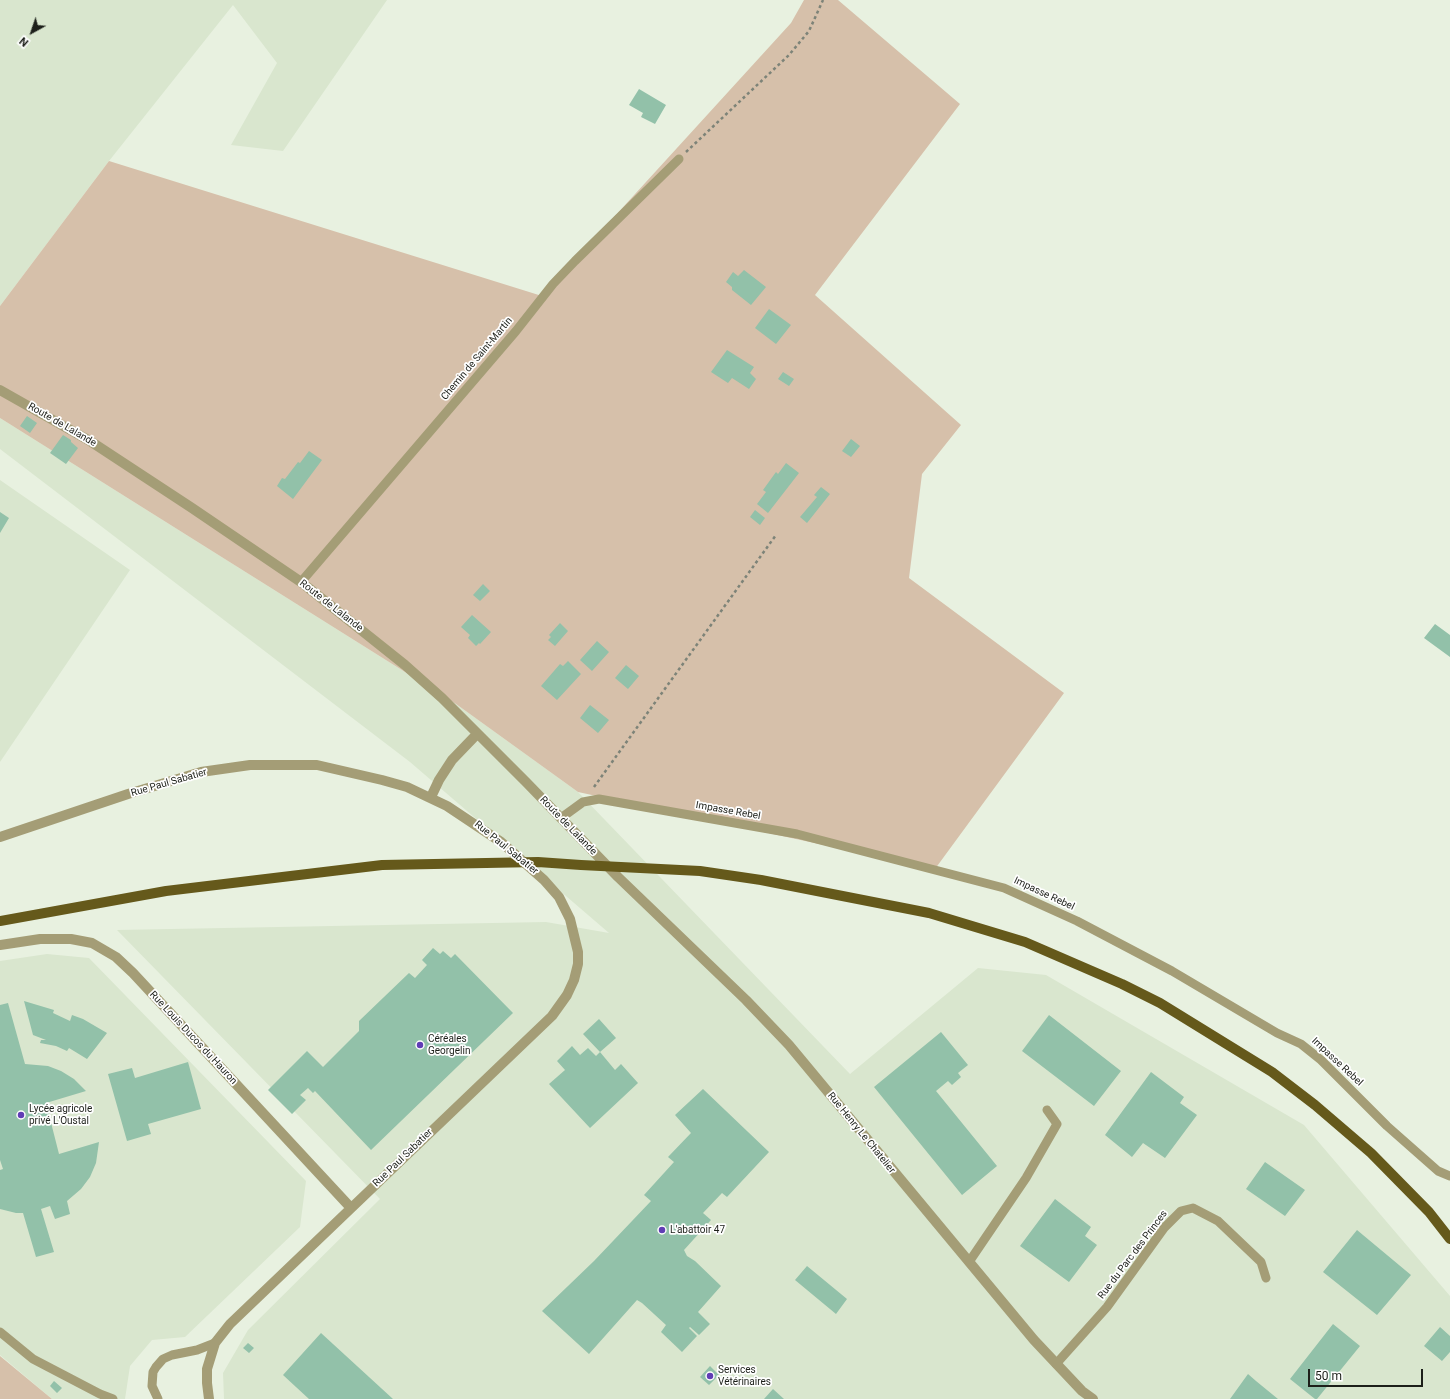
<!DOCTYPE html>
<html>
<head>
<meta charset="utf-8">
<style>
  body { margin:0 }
  #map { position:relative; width:1450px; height:1399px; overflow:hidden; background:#e8f1e0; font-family:Roboto,sans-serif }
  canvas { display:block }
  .north { position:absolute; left:12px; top:12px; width:40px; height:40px; -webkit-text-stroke:3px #fff; paint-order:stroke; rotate:220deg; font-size:11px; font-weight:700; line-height:16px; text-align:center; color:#1c1f19 }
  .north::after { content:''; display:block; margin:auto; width:14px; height:18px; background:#1c1f19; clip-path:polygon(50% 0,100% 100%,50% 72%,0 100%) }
  .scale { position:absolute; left:1308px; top:1369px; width:115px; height:18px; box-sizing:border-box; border:2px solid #1c1f19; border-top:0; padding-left:5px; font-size:12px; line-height:14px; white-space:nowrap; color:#1c1f19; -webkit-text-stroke:3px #fff; paint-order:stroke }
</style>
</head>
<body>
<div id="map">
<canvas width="1450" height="1399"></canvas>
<div class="north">N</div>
<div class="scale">50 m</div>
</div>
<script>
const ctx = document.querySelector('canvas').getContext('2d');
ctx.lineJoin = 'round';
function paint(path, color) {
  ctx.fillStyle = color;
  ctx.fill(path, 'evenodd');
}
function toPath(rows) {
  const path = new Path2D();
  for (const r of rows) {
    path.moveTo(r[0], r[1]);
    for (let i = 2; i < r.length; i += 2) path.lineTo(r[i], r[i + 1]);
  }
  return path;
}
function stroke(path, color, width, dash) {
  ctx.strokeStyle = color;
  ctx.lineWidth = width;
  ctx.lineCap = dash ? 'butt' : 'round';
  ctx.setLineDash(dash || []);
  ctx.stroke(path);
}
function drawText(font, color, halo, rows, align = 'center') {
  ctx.font = font + ' Roboto,sans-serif';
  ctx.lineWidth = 3.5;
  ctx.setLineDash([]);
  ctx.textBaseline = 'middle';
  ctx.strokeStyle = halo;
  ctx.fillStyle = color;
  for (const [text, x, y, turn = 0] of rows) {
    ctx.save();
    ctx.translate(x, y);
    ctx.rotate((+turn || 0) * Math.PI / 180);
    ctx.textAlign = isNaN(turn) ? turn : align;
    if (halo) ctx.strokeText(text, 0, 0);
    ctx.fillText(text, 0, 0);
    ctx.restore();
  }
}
paint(toPath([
  [0,0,387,0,283,151,231,145,277,63,233,5,109,161,0,306],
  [0,418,456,704,578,792,850,1074,978,968,1046,975,1304,1125,1450,1296,1450,1399,224,1399,223,1373,248,1330,380,1199,117,930,546,922,609,933,410,762,0,449],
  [0,480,130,570,0,762],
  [47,954,89,958,306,1181,300,1227,185,1337,152,1340,130,1366,125,1399,52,1399,0,1355,0,961]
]), '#d9e6ce');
paint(toPath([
  [804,0,838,0,960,104,815,295,961,425,922,474,909,578,1064,693,935,869,578,792,456,704,0,418,0,306,109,161,542,296,791,23],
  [0,1356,52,1399,0,1399]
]), '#d6c0aa');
paint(toPath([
  [639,89,666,105,655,124,641,117,643,113,629,105],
  [744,270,766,287,751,305,732,290,732,287,726,282,733,272,738,276],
  [769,309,791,325,776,344,755,328],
  [727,350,754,367,750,373,756,379,749,389,732,378,728,383,711,372],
  [783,372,794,379,789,386,778,379],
  [27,416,37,423,30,433,20,426],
  [63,435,71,440,71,442,78,448,66,464,50,453],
  [851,439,860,446,851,457,842,451],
  [309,451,322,460,293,499,277,486,282,478,285,479,298,462,300,463],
  [786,463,799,473,768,513,757,504,766,492,763,490,776,472,778,474],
  [821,487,830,494,807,523,800,517,817,497,814,495],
  [755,510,765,518,760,525,750,517],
  [0,512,9,518,0,533],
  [483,584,490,591,480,601,473,595],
  [472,615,491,632,480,644,479,643,476,646,468,638,470,635,461,627],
  [560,623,568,631,555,646,548,640,551,637,549,635],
  [1435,624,1450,635,1450,657,1424,638],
  [597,641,609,652,592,671,580,660],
  [568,661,581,674,557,700,541,686,560,664,563,666],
  [626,665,639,676,628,689,615,678],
  [590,705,609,720,598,733,580,718],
  [433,948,440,954,443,951,451,958,455,954,513,1013,371,1150,315,1091,313,1093,308,1088,300,1095,306,1100,292,1114,268,1090,307,1051,323,1067,359,1031,359,1021,409,973,415,978,427,965,422,960],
  [24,1001,54,1010,53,1013,70,1021,72,1015,83,1019,107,1033,87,1059,69,1048,67,1051,56,1046,40,1043,41,1040,46,1040,33,1035],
  [8,1003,25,1064,48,1066,61,1071,74,1079,86,1091,46,1103,59,1154,99,1142,96,1163,90,1177,81,1189,67,1201,70,1214,55,1219,50,1206,41,1209,54,1252,36,1257,23,1213,16,1213,0,1209,0,1170,3,1169,0,1160,0,1005],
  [1049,1015,1121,1071,1094,1106,1022,1051],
  [599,1019,616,1038,600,1052,583,1034],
  [941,1032,968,1065,958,1073,961,1077,952,1085,948,1081,936,1091,997,1166,962,1195,874,1087],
  [572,1046,580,1055,588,1048,596,1056,600,1052,615,1070,621,1064,638,1083,590,1128,549,1084,565,1070,557,1061],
  [188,1062,201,1109,148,1124,151,1134,127,1141,108,1074,132,1068,135,1078],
  [1151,1072,1184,1097,1180,1103,1197,1115,1165,1158,1143,1143,1132,1157,1105,1135],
  [703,1089,769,1152,727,1197,722,1193,703,1213,711,1220,684,1250,687,1256,695,1261,721,1286,698,1312,710,1324,699,1335,690,1327,689,1328,697,1336,682,1352,661,1332,666,1325,642,1303,637,1300,589,1354,542,1311,594,1261,651,1201,644,1195,674,1162,668,1157,691,1133,675,1115],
  [1265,1162,1305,1190,1285,1216,1246,1189],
  [1055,1199,1091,1227,1085,1236,1097,1245,1069,1282,1020,1246],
  [1357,1230,1411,1275,1377,1315,1323,1272],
  [807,1266,847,1299,836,1314,795,1280],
  [1333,1324,1360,1346,1317,1399,1315,1399,1290,1379],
  [1440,1327,1450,1336,1450,1352,1442,1361,1424,1346],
  [321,1333,393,1399,309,1399,283,1375],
  [248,1343,254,1348,249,1353,243,1348],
  [710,1366,719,1375,709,1385,700,1377],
  [1248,1374,1256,1381,1278,1399,1230,1399],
  [54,1381,62,1388,57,1393,50,1386],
  [773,1389,784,1399,764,1399]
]), '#92c1a9');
stroke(toPath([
  [686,152,789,55,809,31,823,0],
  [594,787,776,535]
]), '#7d8378', 2.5, [3, 3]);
stroke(toPath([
  [301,582,516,331,553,284,575,261,679,159],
  [561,818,583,802,599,799,797,834,1004,888,1077,921,1172,971,1277,1033,1301,1044,1321,1060,1387,1126,1438,1171,1450,1176],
  [969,1262,1026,1178,1057,1124,1047,1110],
  [0,1332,33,1359,100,1394,113,1399],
  [1056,1364,1107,1307,1164,1228,1181,1211,1193,1208,1218,1221,1261,1262,1266,1278],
  [158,1399,152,1386,153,1372,156,1367,163,1359,172,1355,197,1350,215,1343]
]), '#a49d76', 9);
stroke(toPath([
  [0,390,90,441,192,508,301,582,405,665,442,698,526,782,618,877,746,1000,789,1045,1034,1340,1082,1391,1093,1399],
  [431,797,439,780,452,760,477,734],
  [0,837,128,794,201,772,250,765,317,765,382,780,407,787,447,806,501,842,544,880,559,897,570,919,578,952,578,964,574,980,567,995,552,1016,230,1324,215,1343,207,1369,207,1383,209,1399],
  [0,945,40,939,71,939,92,943,116,957,133,973,351,1208]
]), '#a49d76', 10);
stroke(toPath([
  [0,921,166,891,382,865,538,862,581,865,700,871,761,880,929,913,1025,942,1122,984,1160,1003,1272,1072,1315,1105,1371,1153,1429,1212,1450,1239]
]), '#65591b', 10);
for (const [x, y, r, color] of [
  [420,1045,4,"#603db5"],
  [21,1115,4,"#603db5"],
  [662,1230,4,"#603db5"],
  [710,1376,4,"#603db5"]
]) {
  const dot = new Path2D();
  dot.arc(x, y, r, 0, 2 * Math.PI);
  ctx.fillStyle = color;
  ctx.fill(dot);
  stroke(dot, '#fff', 1.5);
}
drawText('10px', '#1c1f19', '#fff', [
  ["Chemin de Saint-Martin",477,359,-50],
  ["Route de Lalande",62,425,30],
  ["Route de Lalande",331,606,38],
  ["Rue Paul Sabatier",169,783,-16],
  ["Impasse Rebel",728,811,10],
  ["Route de Lalande",568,826,46],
  ["Rue Paul Sabatier",506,848,39],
  ["Impasse Rebel",1044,894,25],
  ["Rue Louis Ducos du Hauron",193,1038,47],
  ["Impasse Rebel",1337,1062,43],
  ["Rue Henry Le Chatelier",861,1133,51],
  ["Rue Paul Sabatier",403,1158,-44],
  ["Rue du Parc des Princes",1133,1255,-53]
]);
drawText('10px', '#1c1f19', '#fff', [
  ["Céréales",428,1039],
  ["Georgelin",428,1051],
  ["Lycée agricole",29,1109],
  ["privé L'Oustal",29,1121],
  ["L'abattoir 47",670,1230],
  ["Services",718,1370],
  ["Vétérinaires",718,1382]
], 'left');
</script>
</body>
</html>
